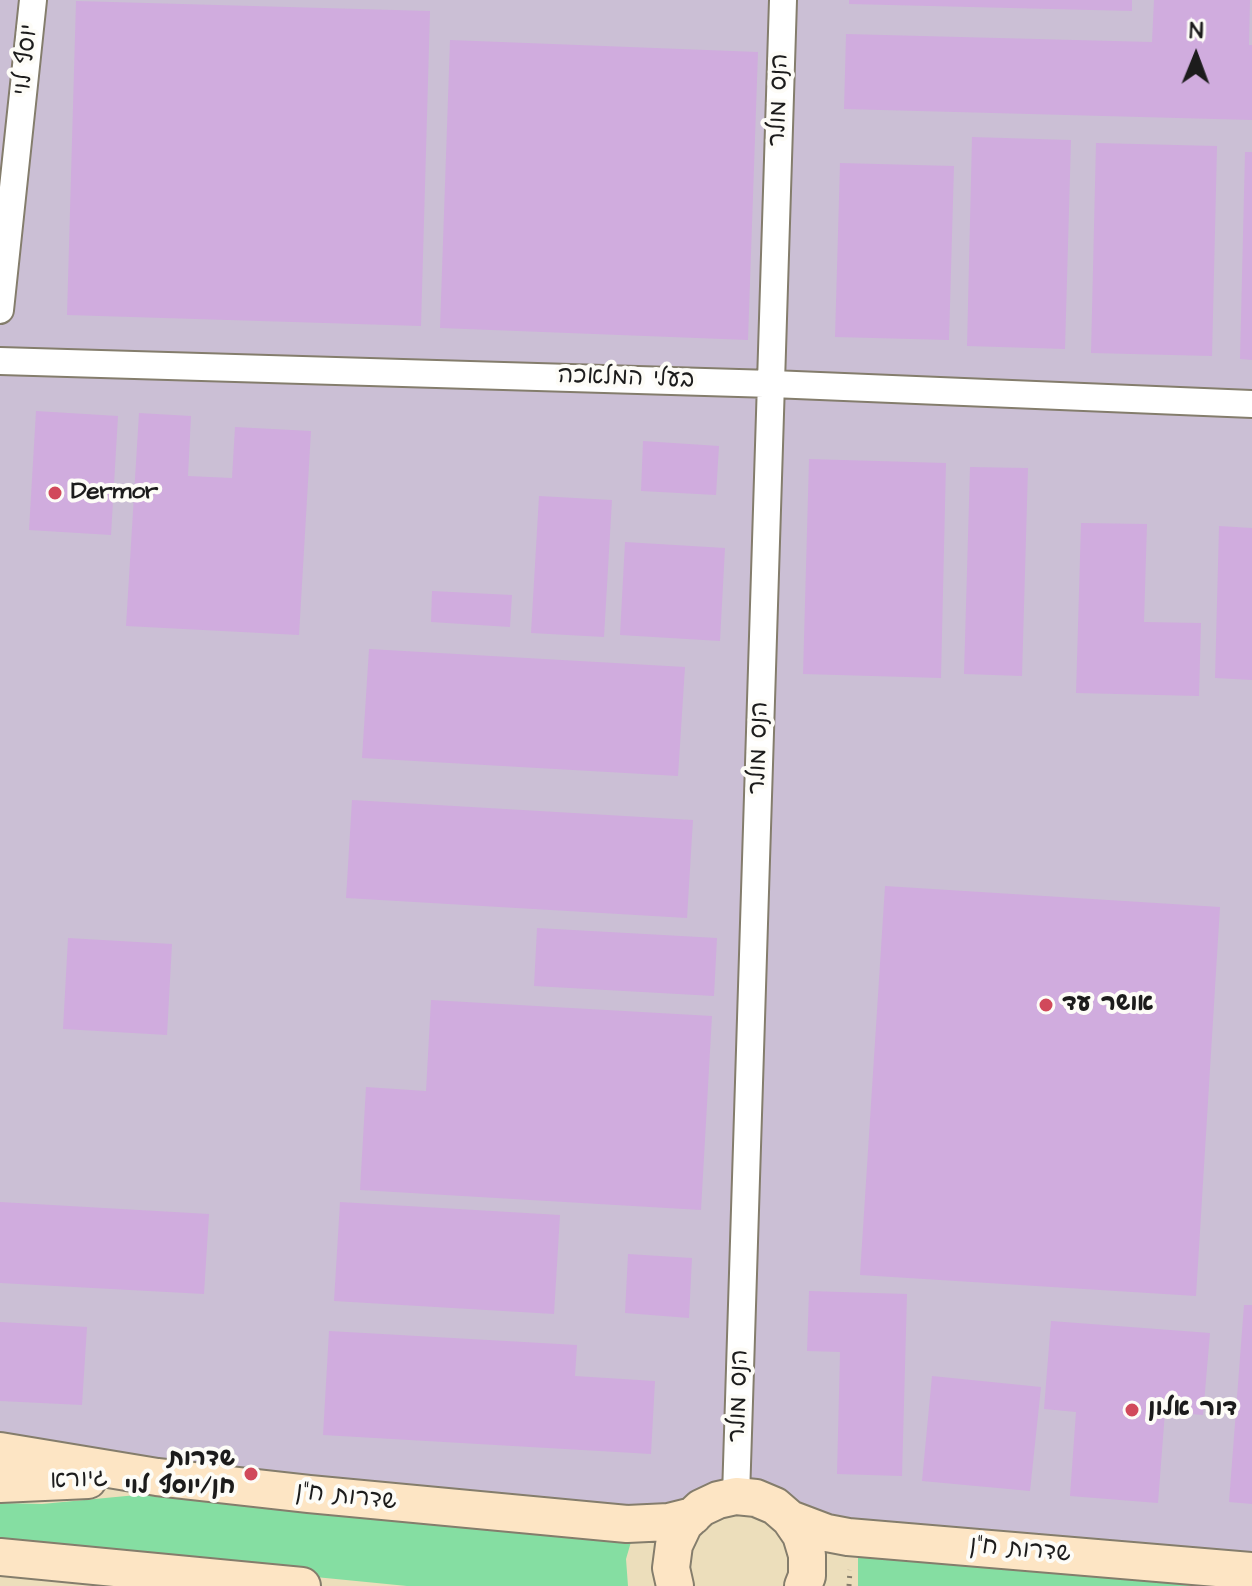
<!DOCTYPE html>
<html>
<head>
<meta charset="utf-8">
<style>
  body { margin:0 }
  #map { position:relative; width:1252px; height:1586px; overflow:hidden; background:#ecdebb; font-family:"Architects Daughter",sans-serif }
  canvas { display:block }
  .north { position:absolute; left:1156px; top:16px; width:80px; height:80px; -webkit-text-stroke:6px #fdfcf7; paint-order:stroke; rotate:1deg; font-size:22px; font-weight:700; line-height:32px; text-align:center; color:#1c1c1c }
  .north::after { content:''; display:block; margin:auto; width:28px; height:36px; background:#1c1c1c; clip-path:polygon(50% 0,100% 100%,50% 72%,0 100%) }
</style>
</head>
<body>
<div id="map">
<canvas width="1252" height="1586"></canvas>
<div class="north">N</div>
</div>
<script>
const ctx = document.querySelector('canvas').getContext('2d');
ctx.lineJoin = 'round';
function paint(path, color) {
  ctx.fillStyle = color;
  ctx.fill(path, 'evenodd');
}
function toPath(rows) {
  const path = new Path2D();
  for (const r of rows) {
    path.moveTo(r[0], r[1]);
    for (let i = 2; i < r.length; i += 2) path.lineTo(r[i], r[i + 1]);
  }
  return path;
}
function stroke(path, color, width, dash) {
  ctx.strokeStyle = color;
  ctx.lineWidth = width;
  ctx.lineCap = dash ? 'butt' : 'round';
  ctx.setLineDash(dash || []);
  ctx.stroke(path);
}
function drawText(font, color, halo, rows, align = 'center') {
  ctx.font = font + ' "Architects Daughter","Playpen Sans Hebrew",sans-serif';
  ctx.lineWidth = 8;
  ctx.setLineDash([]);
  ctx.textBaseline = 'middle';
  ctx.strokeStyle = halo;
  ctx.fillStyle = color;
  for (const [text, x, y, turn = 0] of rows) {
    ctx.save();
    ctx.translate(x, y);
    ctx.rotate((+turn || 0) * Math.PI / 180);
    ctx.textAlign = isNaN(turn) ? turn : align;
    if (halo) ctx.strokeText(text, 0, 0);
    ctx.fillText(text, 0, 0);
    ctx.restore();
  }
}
paint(toPath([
  [0,0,1252,0,1252,1554,842,1522,690,1500,643,1507,161,1467,0,1436]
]), '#cbbfd5');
paint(toPath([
  [179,1491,633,1535,626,1559,628,1586,407,1586,0,1546,0,1503,42,1504],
  [858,1545,1252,1586,858,1586]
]), '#85dea2');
paint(toPath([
  [849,0,1132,0,1132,11,849,4],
  [1154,0,1250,0,1249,45,1252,45,1252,120,844,109,846,34,1152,42],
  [76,1,430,11,421,326,67,315],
  [450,40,758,52,748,340,440,328],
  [972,137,1071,140,1065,349,967,346],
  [1096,143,1217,146,1212,356,1091,353],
  [1245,152,1252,152,1252,360,1240,359],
  [840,163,954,166,949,340,835,337],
  [36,411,118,416,111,535,29,530],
  [139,413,191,416,188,476,232,478,235,427,311,431,299,635,126,626],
  [643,441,719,446,716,495,641,491],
  [809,459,946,463,941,678,803,674],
  [970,467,1028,468,1022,676,964,674],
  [539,496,612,500,604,637,531,633],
  [1081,523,1147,524,1144,622,1201,623,1199,696,1076,693],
  [1219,526,1252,528,1252,680,1215,678],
  [625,542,725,548,720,641,620,635],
  [432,591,512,595,510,627,431,622],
  [369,649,685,667,678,776,362,758],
  [352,800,693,820,687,918,346,898],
  [885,886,1220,907,1196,1296,860,1275],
  [537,928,717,938,714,996,534,986],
  [68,938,172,944,167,1035,63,1029],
  [431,1000,712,1016,701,1210,360,1190,366,1087,426,1091],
  [0,1202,209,1214,204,1294,0,1283],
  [340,1202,560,1215,554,1314,334,1301],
  [628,1254,692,1258,689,1318,625,1313],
  [809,1291,907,1294,902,1476,837,1474,840,1352,807,1351],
  [1244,1305,1252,1305,1252,1504,1229,1502],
  [1051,1321,1210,1333,1203,1415,1165,1412,1158,1503,1070,1496,1076,1412,1044,1409],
  [0,1322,87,1327,82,1405,0,1401],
  [329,1331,577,1345,575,1376,655,1381,651,1454,323,1435],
  [932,1376,1041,1387,1030,1491,922,1481]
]), '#d0acde');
const street = toPath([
  [0,310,33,0],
  [0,361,772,384,1252,404],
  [736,1496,783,0]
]);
const secondary = toPath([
  [0,1451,157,1477,309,1494,627,1524,669,1522,693,1516],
  [0,1484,88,1480],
  [790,1519,827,1533,848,1537,1252,1571],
  [0,1557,302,1586],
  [675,1586,671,1568,674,1545,684,1524,701,1508,718,1500,736,1496,756,1498,775,1506,790,1519,801,1535,807,1555,807,1576,803,1586]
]);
stroke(street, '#847d6c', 30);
stroke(secondary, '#847d6c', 40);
stroke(toPath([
  [849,1586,850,1570]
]), '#847d6c', 5, [2, 6]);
stroke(street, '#fff', 26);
stroke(secondary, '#fde5c4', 36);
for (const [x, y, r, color] of [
  [55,493,8,"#d1495b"],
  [1046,1005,8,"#d1495b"],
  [1132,1410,8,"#d1495b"],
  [251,1474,8,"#d1495b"]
]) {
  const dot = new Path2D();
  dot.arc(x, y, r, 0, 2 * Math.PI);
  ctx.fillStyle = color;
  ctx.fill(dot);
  stroke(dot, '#fdfcf7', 3);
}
drawText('24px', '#1c1c1c', '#fdfcf7', [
  ["יוסף לוי",27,60,-84],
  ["הנס מולר",780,100,-88],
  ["בעלי המלאכה",626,379,2],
  ["הנס מולר",760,748,-88],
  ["הנס מולר",740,1396,-88],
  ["גיורא",79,1481,-3],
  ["שדרות ח\"ן",346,1498,6],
  ["שדרות ח\"ן",1020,1551,5]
]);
drawText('bold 24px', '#1c1c1c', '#fdfcf7', [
  ["Dermor",71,493],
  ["אושר עד",1062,1005],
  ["דור אלון",1148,1410],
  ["שדרות",235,1460,"right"],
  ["חן/יוסף לוי",235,1488,"right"]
], 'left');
</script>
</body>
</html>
